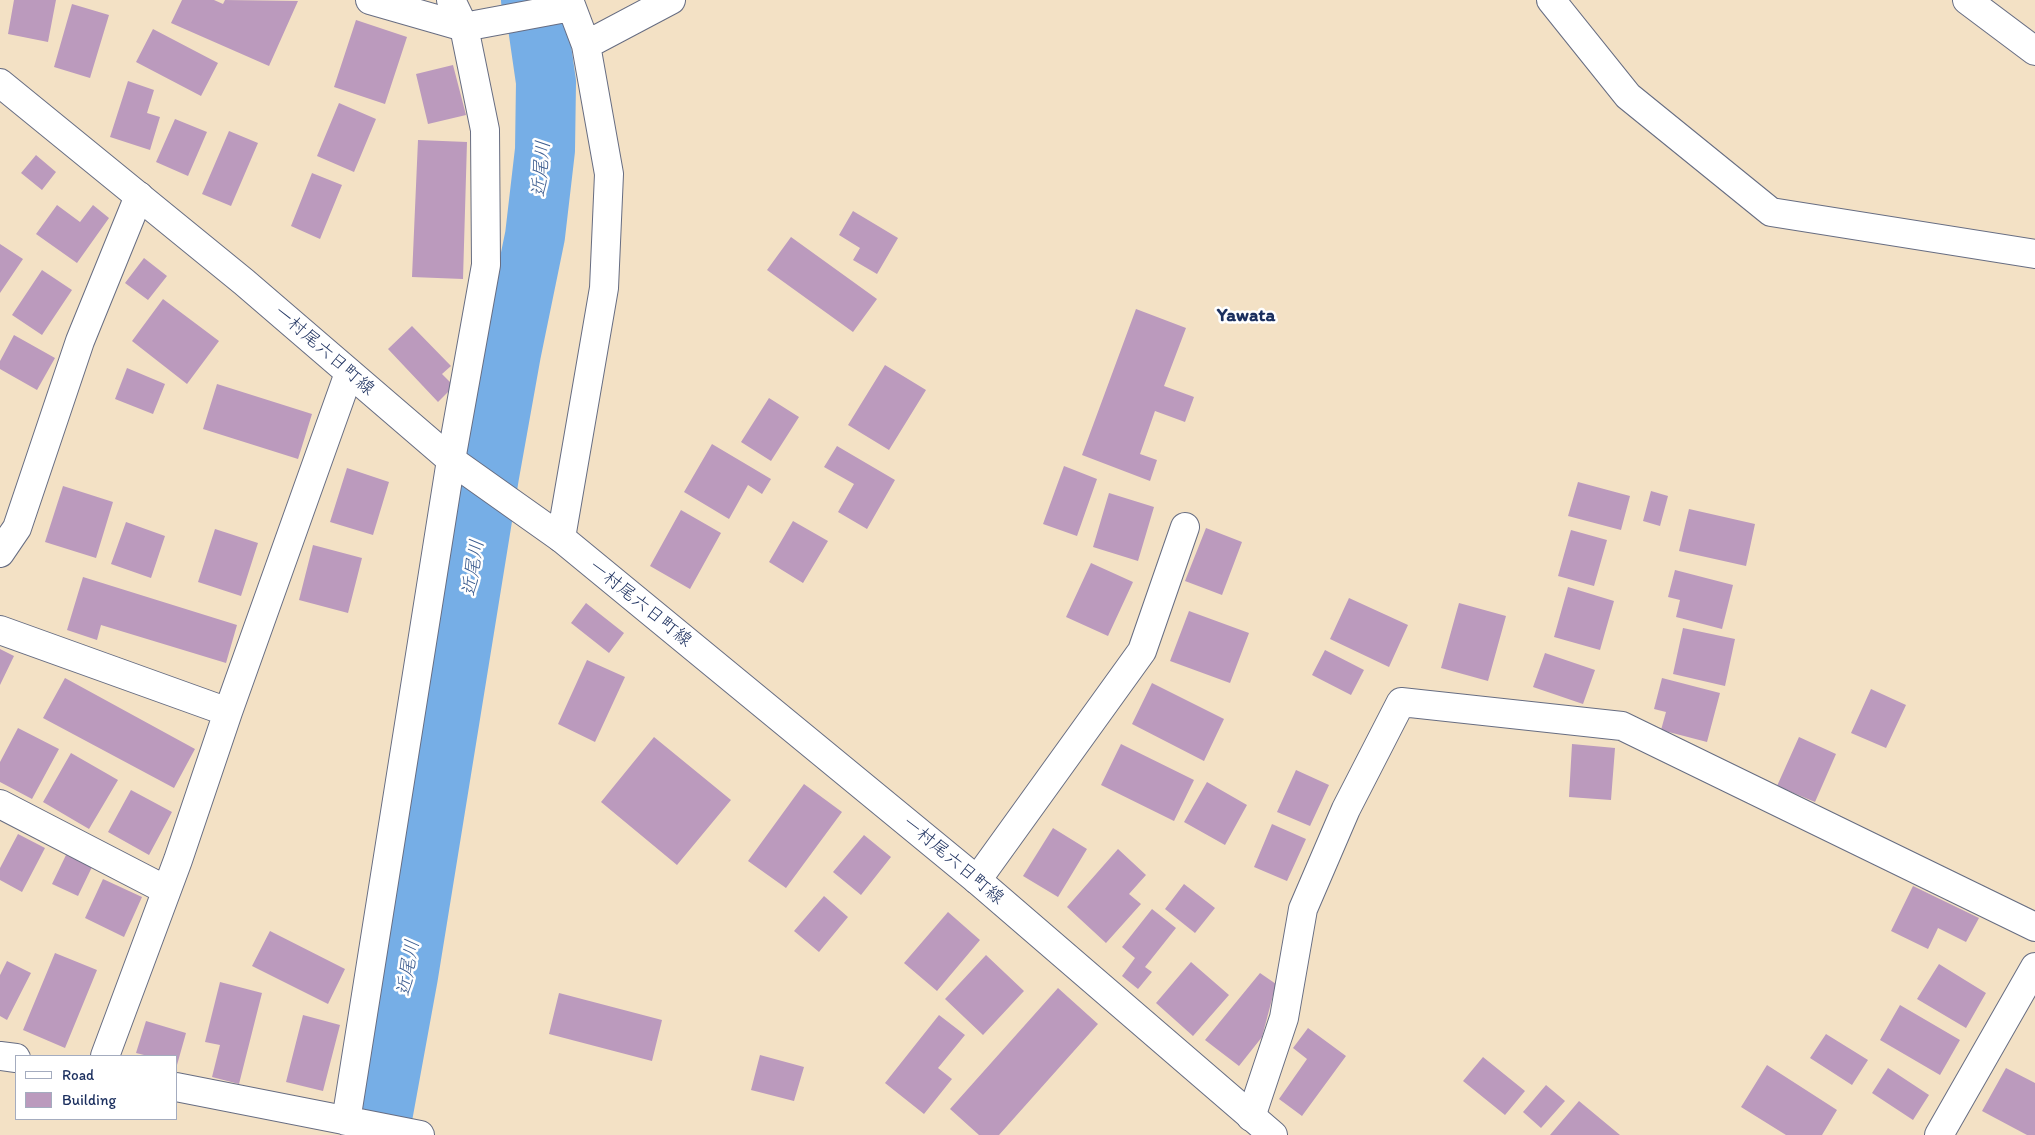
<!DOCTYPE html>
<html>
<head>
<meta charset="utf-8">
<style>
  body { margin:0 }
  #map { position:relative; width:2035px; height:1135px; overflow:hidden; background:#f3e1c5; font-family:Itim,sans-serif }
  canvas { display:block }
  .legend { position:absolute; left:15px; top:1055px; width:162px; height:65px; box-sizing:border-box; background:#fff; border:1px solid #a4acbf; margin:0; padding:6px 9px; list-style:none; font-size:15px; color:#1b2f5e }
  .legend li { display:flex; align-items:center; gap:10px; height:25px }
  .legend b { width:25px; border:1px solid #a4acbf }
</style>
</head>
<body>
<div id="map">
<canvas width="2035" height="1135"></canvas>
<ul class="legend">
<li><b style="height:6px;background:#fff"></b>Road</li>
<li><b style="height:14px;background:#bb9abd"></b>Building</li>
</ul>
</div>
<script>
const ctx = document.querySelector('canvas').getContext('2d');
ctx.lineJoin = 'round';
function toPath(rows) {
  const path = new Path2D();
  for (const r of rows) {
    path.moveTo(r[0], r[1]);
    for (let i = 2; i < r.length; i += 2) path.lineTo(r[i], r[i + 1]);
  }
  return path;
}
function stroke(path, color, width, dash) {
  ctx.strokeStyle = color;
  ctx.lineWidth = width;
  ctx.lineCap = dash ? 'butt' : 'round';
  ctx.setLineDash(dash || []);
  ctx.stroke(path);
}
function paint(path, color) {
  ctx.fillStyle = color;
  ctx.fill(path, 'evenodd');
}
function drawText(font, color, halo, rows, align = 'center') {
  ctx.font = font + ' Itim,"Klee One",sans-serif';
  ctx.lineWidth = 5;
  ctx.setLineDash([]);
  ctx.textBaseline = 'middle';
  ctx.strokeStyle = halo;
  ctx.fillStyle = color;
  for (const [text, x, y, turn = 0] of rows) {
    ctx.save();
    ctx.translate(x, y);
    ctx.rotate((+turn || 0) * Math.PI / 180);
    ctx.textAlign = isNaN(turn) ? turn : align;
    if (halo) ctx.strokeText(text, 0, 0);
    ctx.fillText(text, 0, 0);
    ctx.restore();
  }
}
stroke(toPath([
  [379,1135,408,976,489,476,511,353,535,236,545,150,546,82,535,6,531,0]
]), '#76aee6', 60);
paint(toPath([
  [14,0,56,0,48,42,8,34],
  [182,0,214,0,223,4,225,0,298,1,269,66,171,23],
  [72,4,109,15,90,78,54,67],
  [356,20,407,37,385,104,334,87],
  [153,29,218,63,201,96,136,62],
  [453,65,466,115,428,124,416,74],
  [128,81,154,90,147,113,160,117,150,150,110,137],
  [339,103,376,119,354,172,317,156],
  [175,119,207,132,188,176,156,162],
  [229,131,258,143,231,206,202,194],
  [418,140,467,142,463,279,412,277],
  [36,155,56,172,42,190,21,173],
  [312,173,342,185,320,239,291,226],
  [57,205,80,222,93,205,109,218,77,263,36,234],
  [853,211,898,238,877,274,853,260,860,248,839,235],
  [791,237,877,299,853,332,767,270],
  [0,244,23,259,0,293],
  [144,258,167,276,148,300,125,283],
  [42,270,72,290,42,335,12,315],
  [163,299,219,341,187,384,132,341],
  [1136,309,1186,328,1164,386,1194,397,1185,422,1155,411,1140,454,1157,460,1150,481,1082,455],
  [412,326,451,366,442,374,454,386,438,402,388,349],
  [14,335,55,358,37,390,0,369,0,361],
  [885,365,926,390,889,450,848,425],
  [127,368,165,384,153,414,115,399],
  [217,384,312,414,298,459,203,429],
  [769,398,799,417,771,461,741,442],
  [712,444,771,479,762,494,748,485,729,519,684,492],
  [837,446,895,480,867,529,838,512,854,484,824,467],
  [1064,466,1097,479,1077,536,1043,524],
  [347,468,389,482,373,535,330,522],
  [1578,482,1630,496,1621,530,1568,516],
  [63,486,113,502,96,558,45,542],
  [1651,491,1668,496,1660,526,1643,521],
  [1109,493,1154,507,1138,561,1093,547],
  [1689,509,1755,524,1746,566,1679,551],
  [681,510,721,533,690,589,650,566],
  [793,521,828,541,803,583,769,562],
  [126,522,165,536,151,578,111,564],
  [1206,528,1242,542,1222,595,1185,581],
  [215,529,258,543,241,596,198,582],
  [1571,530,1607,540,1594,586,1558,576],
  [313,545,362,558,348,613,299,600],
  [1091,563,1133,582,1108,636,1066,617],
  [1675,570,1733,585,1722,629,1676,617,1680,600,1668,597],
  [83,577,237,625,226,663,101,625,97,640,67,630],
  [1568,587,1614,601,1600,650,1554,637],
  [1349,598,1408,625,1389,667,1330,639],
  [586,603,624,633,609,653,571,623],
  [1459,603,1506,616,1488,681,1441,668],
  [1189,611,1249,633,1230,683,1170,661],
  [1683,628,1735,639,1725,686,1673,674],
  [0,649,14,656,0,685],
  [1325,650,1364,670,1351,695,1312,675],
  [1545,653,1595,670,1583,704,1533,687],
  [587,660,625,677,595,742,558,724],
  [65,678,195,749,174,788,43,718],
  [1662,678,1720,693,1707,742,1661,730,1666,712,1654,709],
  [1152,683,1224,719,1204,761,1132,724],
  [1871,689,1906,705,1886,748,1851,733],
  [18,728,59,749,32,799,0,782,0,762],
  [654,737,731,800,677,865,601,802],
  [1799,737,1836,754,1815,802,1777,786],
  [1121,744,1194,780,1174,821,1101,785],
  [1572,744,1615,748,1611,800,1569,797],
  [71,753,118,780,89,829,43,802],
  [1296,770,1329,785,1310,826,1277,812],
  [1207,782,1247,805,1225,845,1184,822],
  [804,784,842,812,786,888,748,861],
  [131,790,172,812,149,855,108,832],
  [1272,824,1306,839,1287,881,1254,867],
  [1053,828,1087,849,1058,897,1023,876],
  [18,834,45,848,22,892,0,880,0,868],
  [864,835,891,857,861,895,833,872],
  [1118,849,1146,875,1129,894,1141,904,1106,943,1067,907],
  [66,855,92,867,78,896,52,884],
  [103,879,142,897,124,937,85,918],
  [1184,884,1215,908,1195,933,1165,909],
  [1913,886,1979,918,1966,942,1938,928,1928,949,1891,931],
  [824,896,848,917,819,952,794,931],
  [1152,909,1176,928,1145,967,1152,972,1138,989,1122,976,1135,958,1122,947],
  [948,912,980,940,937,991,904,963],
  [270,931,345,969,328,1004,252,966],
  [55,953,97,970,65,1048,23,1030],
  [986,955,1024,991,983,1035,945,999],
  [7,961,31,973,7,1020,0,1016,0,975],
  [1191,962,1229,995,1193,1036,1156,1003],
  [1939,964,1986,993,1966,1028,1917,999],
  [1260,973,1276,984,1262,1037,1239,1066,1205,1040],
  [220,982,262,993,239,1084,212,1077,220,1045,205,1042],
  [1058,988,1098,1024,999,1135,979,1135,950,1109],
  [559,993,662,1020,652,1061,549,1034],
  [1900,1005,1960,1040,1940,1075,1880,1040],
  [303,1015,340,1025,323,1091,286,1082],
  [939,1015,965,1035,938,1068,952,1079,924,1114,885,1083],
  [146,1021,186,1033,177,1065,176,1056,148,1056,136,1053],
  [1308,1028,1346,1056,1302,1116,1279,1099,1307,1059,1293,1048],
  [1826,1034,1868,1060,1852,1085,1810,1058],
  [760,1055,804,1067,794,1101,751,1090],
  [1483,1057,1525,1091,1505,1115,1463,1081],
  [1767,1065,1837,1110,1822,1135,1786,1135,1741,1107],
  [1888,1068,1929,1095,1913,1120,1872,1093],
  [2006,1068,2035,1083,2035,1135,2027,1135,1982,1111],
  [1546,1085,1565,1101,1541,1128,1523,1112],
  [1579,1101,1620,1135,1550,1135]
]), '#bb9abd');
const minor = toPath([
  [370,0,464,27,571,7],
  [1551,0,1628,96,1771,212,2035,254],
  [1967,0,2035,51],
  [586,45,671,0],
  [561,538,604,288,609,174,586,45,569,0],
  [0,553,17,528,80,341,139,196],
  [0,630,228,712],
  [0,804,166,890],
  [977,880,1142,651,1185,527],
  [0,1056,16,1058],
  [105,1056,178,860,228,712,349,373],
  [176,1087,420,1135],
  [1251,1117,1284,1018,1303,909,1346,809,1401,702,1622,726,2035,927],
  [346,1121,451,460,486,265,485,130,464,27,451,0],
  [1939,1135,2035,967]
]);
const major = toPath([
  [0,83,244,282,451,460,561,538,977,880,1273,1135]
]);
stroke(minor, '#676d82', 30);
stroke(major, '#676d82', 30);
stroke(minor, '#fff', 28);
stroke(major, '#fff', 28);
drawText('18px', '#1b2f5e', '#fff', [
  ["一村尾六日町線",324,351,41],
  ["一村尾六日町線",640,604,39],
  ["一村尾六日町線",953,861,40]
]);
drawText('italic 19px', '#3b5b8e', '#fff', [
  ["近尾川",542,169,-85],
  ["近尾川",474,568,-81],
  ["近尾川",409,968,-80]
]);
drawText('bold 19px', '#1b2f5e', '#fff', [
  ["Yawata",1246,316]
]);
</script>
</body>
</html>
